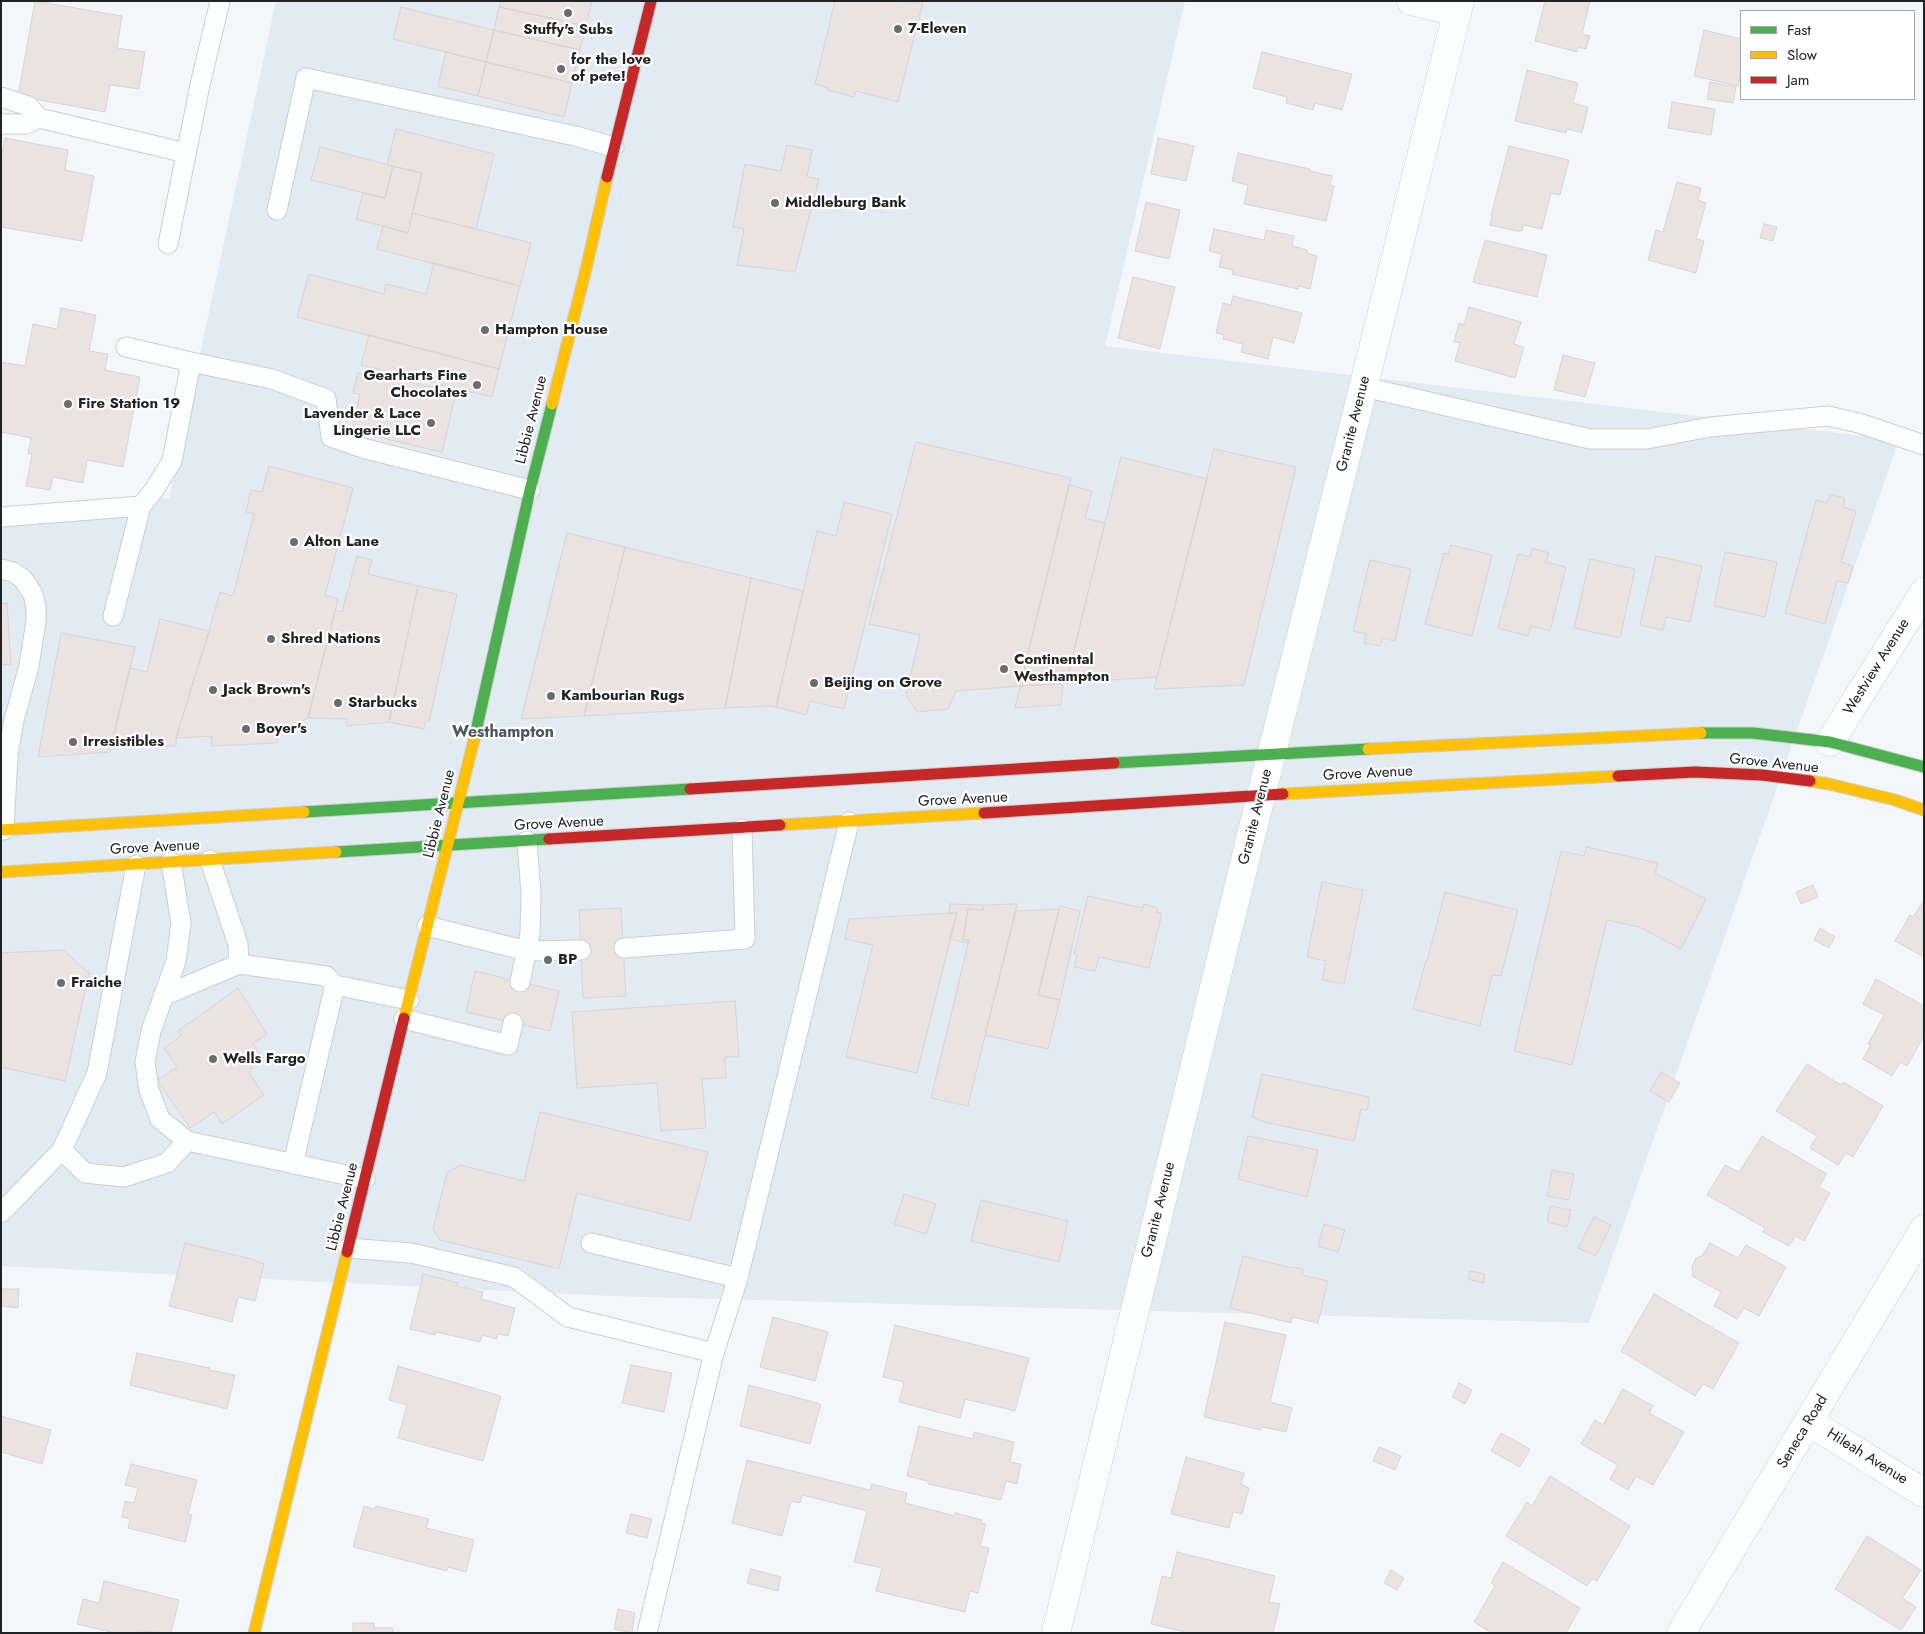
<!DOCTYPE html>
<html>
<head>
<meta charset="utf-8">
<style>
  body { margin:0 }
  #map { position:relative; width:1925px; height:1634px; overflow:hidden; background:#f3f7fa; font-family:Jost,sans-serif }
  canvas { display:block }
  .frame { position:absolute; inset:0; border:2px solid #202224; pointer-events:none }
  .legend { position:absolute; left:1740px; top:10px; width:175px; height:90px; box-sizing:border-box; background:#fff; border:1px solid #a6a7a7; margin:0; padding:6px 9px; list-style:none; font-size:15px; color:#202224 }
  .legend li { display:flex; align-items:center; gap:10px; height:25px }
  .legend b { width:25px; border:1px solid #a6a7a7 }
</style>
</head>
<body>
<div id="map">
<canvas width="1925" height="1634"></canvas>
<div class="frame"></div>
<ul class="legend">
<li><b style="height:6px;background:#4caf50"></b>Fast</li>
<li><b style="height:6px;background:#ffc107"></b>Slow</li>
<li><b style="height:6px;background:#c62828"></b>Jam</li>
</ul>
</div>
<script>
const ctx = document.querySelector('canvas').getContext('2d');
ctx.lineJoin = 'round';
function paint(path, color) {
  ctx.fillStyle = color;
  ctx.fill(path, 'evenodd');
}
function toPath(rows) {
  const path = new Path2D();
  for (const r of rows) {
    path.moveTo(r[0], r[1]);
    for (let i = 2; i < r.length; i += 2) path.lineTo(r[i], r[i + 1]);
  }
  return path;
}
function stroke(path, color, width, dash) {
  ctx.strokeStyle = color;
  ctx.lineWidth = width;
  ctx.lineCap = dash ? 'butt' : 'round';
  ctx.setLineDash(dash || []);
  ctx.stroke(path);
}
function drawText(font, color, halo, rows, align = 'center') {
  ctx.font = font + ' Jost,sans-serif';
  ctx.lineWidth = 4.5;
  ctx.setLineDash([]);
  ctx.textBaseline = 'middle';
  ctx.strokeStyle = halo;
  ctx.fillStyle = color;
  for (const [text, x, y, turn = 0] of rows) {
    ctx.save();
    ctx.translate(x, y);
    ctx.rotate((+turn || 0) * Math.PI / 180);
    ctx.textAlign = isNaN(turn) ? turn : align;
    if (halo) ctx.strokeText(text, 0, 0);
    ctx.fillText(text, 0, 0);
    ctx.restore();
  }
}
paint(toPath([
  [276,1,1185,1,1105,346,1899,440,1589,1323,610,1296,1,1266,1,510,169,498]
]), '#e2ebf1');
const building = toPath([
  [35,1,122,16,117,48,145,52,139,89,110,85,105,112,18,96,35,1],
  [496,1,592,1,586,26,499,7,501,2,496,1],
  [835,1,923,2,898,102,856,91,854,97,827,90,828,88,815,84,835,1],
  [1545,1,1590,1,1582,34,1590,36,1586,49,1578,47,1577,52,1535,41,1545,1],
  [401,7,494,30,486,62,393,39,401,7],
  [499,7,586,26,580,50,494,30,499,7],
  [494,30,580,50,572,83,486,62,494,30],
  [1704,30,1741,39,1741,72,1738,86,1694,76,1704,30],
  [446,52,486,62,478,96,438,86,446,52],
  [1262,52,1352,74,1342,110,1315,103,1313,110,1286,103,1287,97,1253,88,1262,52],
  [486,62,572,83,564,117,478,96,486,62],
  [1527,70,1578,83,1573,103,1588,107,1582,133,1567,129,1566,133,1515,121,1527,70],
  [1710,82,1736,87,1733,103,1707,99,1710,82],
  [1672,102,1715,109,1711,135,1668,128,1672,102],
  [396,129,494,154,476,229,412,213,422,173,387,165,396,129],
  [5,138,68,150,65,170,94,176,82,241,1,227,1,159,5,138],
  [1158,138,1194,146,1186,181,1151,174,1158,138],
  [787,145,812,150,807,177,819,179,795,272,737,265,744,229,733,227,745,164,781,171,787,145],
  [1509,146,1569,160,1560,195,1551,193,1542,229,1523,225,1522,231,1516,231,1490,225,1492,216,1491,215,1509,146],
  [320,147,393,166,385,198,311,180,320,147],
  [1238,153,1310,169,1310,171,1332,176,1330,185,1334,186,1326,221,1244,204,1248,185,1232,181,1238,153],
  [393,166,422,173,408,233,356,219,363,193,385,198,393,166],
  [1677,182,1701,188,1698,200,1706,203,1696,239,1704,241,1696,273,1648,260,1656,230,1663,232,1677,182],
  [1146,202,1180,210,1169,259,1135,251,1146,202],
  [412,213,531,243,520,286,377,249,383,226,408,233,412,213],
  [1764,224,1777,227,1773,241,1760,238,1764,224],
  [1214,229,1264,240,1266,230,1294,236,1292,246,1307,250,1307,253,1317,256,1310,289,1299,286,1298,289,1232,274,1233,270,1219,267,1222,254,1209,251,1214,229],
  [1485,240,1547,255,1537,297,1473,282,1485,240],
  [434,263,520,286,499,369,297,317,309,274,384,294,386,284,426,294,434,263],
  [1133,277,1175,287,1160,349,1118,338,1133,277],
  [1233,296,1302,313,1294,343,1273,337,1268,359,1241,352,1243,344,1223,339,1224,335,1216,333,1223,303,1231,305,1233,296],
  [1469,307,1521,322,1514,344,1524,347,1515,378,1455,361,1460,343,1454,342,1459,323,1464,325,1469,307],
  [61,308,96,315,89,351,108,354,105,370,140,377,123,467,87,460,83,483,53,477,50,490,26,486,32,454,28,454,31,438,1,432,1,362,25,366,33,324,57,329,61,308],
  [369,335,499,369,492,397,361,365,369,335],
  [1563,355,1595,363,1585,397,1554,390,1563,355],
  [366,371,456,393,442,452,352,431,360,394,353,393,358,373,365,375,366,371],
  [916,442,1071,478,1020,686,956,691,948,709,917,712,906,695,920,635,869,624,916,442],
  [1214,449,1296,467,1244,685,1154,689,1214,449],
  [1121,457,1207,479,1157,677,1066,683,1121,457],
  [269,466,353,488,325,595,338,599,308,718,277,734,277,743,212,746,211,736,176,738,209,631,220,592,233,596,254,514,246,512,251,490,262,492,269,466],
  [1069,485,1092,491,1085,518,1105,523,1066,683,1020,686,1069,485],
  [1830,494,1845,498,1843,507,1856,511,1841,562,1853,566,1848,583,1837,581,1825,624,1785,613,1816,500,1827,503,1830,494],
  [844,502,892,514,844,709,810,701,806,715,776,707,817,531,836,536,844,502],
  [567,533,625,547,584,716,521,719,567,533],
  [1451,545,1492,555,1472,636,1425,624,1444,553,1448,554,1451,545],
  [625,547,751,578,725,708,584,716,625,547],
  [1532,548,1549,553,1546,562,1566,567,1550,631,1531,626,1528,636,1498,628,1518,554,1530,557,1532,548],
  [1725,552,1777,562,1765,617,1714,606,1725,552],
  [357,556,372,560,368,574,418,586,389,722,347,726,347,719,308,718,335,610,342,612,357,556],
  [1656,556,1702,566,1690,622,1666,617,1663,630,1640,625,1656,556],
  [1590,559,1635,569,1620,638,1574,628,1590,559],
  [1370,560,1411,569,1395,641,1382,638,1380,646,1364,643,1366,634,1353,631,1370,560],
  [751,578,803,591,776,707,771,706,725,708,751,578],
  [418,586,457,594,429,722,426,721,424,729,389,722,418,586],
  [7,603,11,664,1,665,1,604,7,603],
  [160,619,209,631,176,738,176,746,110,748,130,668,147,672,160,619],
  [61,633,135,647,110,752,38,757,61,633],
  [1063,684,1061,705,1015,708,1020,686,1063,684],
  [1586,847,1658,863,1655,873,1706,899,1681,949,1639,927,1607,920,1572,1065,1514,1051,1561,851,1584,856,1586,847],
  [1322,882,1363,890,1344,984,1322,980,1326,961,1307,957,1322,882],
  [1813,885,1818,897,1801,904,1796,892,1813,885],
  [1445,892,1518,910,1501,976,1492,975,1480,1026,1413,1009,1426,960,1427,961,1445,892],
  [1088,896,1143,908,1144,904,1158,908,1157,912,1162,913,1149,968,1099,957,1095,971,1074,967,1077,955,1074,954,1088,896],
  [1924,900,1924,957,1895,941,1910,915,1913,917,1924,900],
  [950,904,984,905,983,910,968,909,963,940,969,940,968,943,949,939,957,913,949,913,950,904],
  [1017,904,968,1106,931,1098,969,940,963,940,968,909,983,910,984,905,1017,904],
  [1060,906,1080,911,1060,1000,1038,995,1060,906],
  [621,908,626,996,583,998,579,910,621,908],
  [1059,909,1038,995,1060,1000,1048,1049,985,1035,1016,911,1059,909],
  [949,913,957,913,917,1073,846,1057,873,945,845,939,849,919,949,913],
  [1820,928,1835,937,1829,948,1814,940,1820,928],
  [63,950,89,973,65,1081,1,1067,1,953,63,950],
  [475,971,559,991,550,1031,466,1012,475,971],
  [1876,979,1924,1006,1924,1036,1907,1066,1900,1062,1892,1076,1863,1059,1871,1045,1868,1044,1884,1015,1863,1004,1876,979],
  [238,988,267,1034,253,1043,260,1055,249,1062,253,1069,249,1073,264,1095,222,1124,214,1112,190,1128,157,1080,177,1067,164,1048,181,1036,178,1031,238,988],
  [735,1001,739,1056,725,1057,726,1078,702,1079,706,1128,661,1131,657,1083,577,1088,572,1012,735,1001],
  [1807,1064,1841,1085,1843,1082,1883,1106,1853,1157,1846,1153,1838,1165,1810,1148,1817,1136,1776,1111,1807,1064],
  [1661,1072,1680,1083,1669,1102,1650,1091,1661,1072],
  [1262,1074,1370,1097,1367,1110,1361,1109,1354,1141,1264,1122,1252,1117,1262,1074],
  [540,1112,708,1152,690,1221,577,1193,559,1269,440,1240,433,1229,447,1173,460,1165,524,1181,540,1112],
  [1248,1136,1318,1150,1307,1197,1238,1179,1248,1136],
  [1762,1136,1827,1174,1819,1187,1830,1193,1804,1241,1795,1236,1789,1246,1763,1232,1765,1228,1707,1195,1725,1165,1739,1172,1762,1136],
  [1552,1170,1574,1174,1569,1200,1547,1196,1552,1170],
  [904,1194,936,1204,926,1234,894,1224,904,1194],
  [981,1200,1068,1221,1059,1262,971,1241,981,1200],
  [1550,1206,1571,1210,1567,1227,1547,1222,1550,1206],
  [1594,1217,1611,1225,1596,1256,1578,1248,1594,1217],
  [1324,1224,1345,1230,1338,1252,1318,1246,1324,1224],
  [185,1243,251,1259,264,1264,255,1301,238,1297,232,1322,169,1306,185,1243],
  [1710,1243,1738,1258,1746,1245,1786,1267,1759,1316,1744,1308,1737,1319,1714,1306,1721,1292,1692,1276,1693,1273,1692,1267,1696,1258,1702,1256,1710,1243],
  [1243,1256,1292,1268,1293,1267,1303,1269,1302,1275,1328,1281,1318,1323,1292,1317,1291,1323,1230,1308,1243,1256],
  [1470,1271,1485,1274,1483,1283,1468,1279,1470,1271],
  [423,1274,458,1283,457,1286,483,1292,481,1299,515,1308,508,1336,498,1334,497,1339,482,1335,480,1342,436,1332,435,1335,410,1329,423,1274],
  [2,1289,19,1289,18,1308,1,1306,2,1289],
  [1654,1294,1739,1343,1713,1389,1703,1384,1695,1396,1621,1351,1654,1294],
  [773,1317,828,1332,815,1381,760,1367,773,1317],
  [1225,1322,1286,1335,1270,1402,1292,1408,1286,1432,1262,1427,1261,1430,1204,1417,1225,1322],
  [895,1325,1029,1358,1015,1411,965,1399,960,1418,899,1402,904,1382,883,1377,895,1325],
  [137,1353,210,1368,209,1370,235,1375,227,1409,130,1385,137,1353],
  [631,1365,672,1373,664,1412,622,1403,631,1365],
  [398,1366,501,1396,483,1461,398,1438,407,1405,389,1400,398,1366],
  [1459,1383,1472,1390,1465,1404,1452,1397,1459,1383],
  [749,1385,821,1404,810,1444,740,1426,749,1385],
  [1623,1389,1653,1406,1649,1413,1684,1432,1653,1485,1636,1476,1628,1490,1610,1479,1618,1465,1581,1444,1595,1420,1603,1425,1623,1389],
  [1,1416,51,1430,42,1464,1,1452,1,1416],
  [919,1426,973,1439,974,1432,1014,1442,1010,1462,1021,1464,1017,1484,1006,1481,1001,1500,928,1484,928,1481,907,1476,919,1426],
  [1501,1433,1530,1449,1520,1467,1491,1451,1501,1433],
  [1379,1447,1401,1456,1395,1470,1373,1461,1379,1447],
  [1186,1457,1244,1473,1241,1485,1249,1488,1242,1514,1233,1512,1229,1528,1171,1514,1186,1457],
  [747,1460,870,1490,872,1484,907,1493,905,1503,955,1516,955,1513,982,1520,981,1523,986,1524,980,1546,989,1548,978,1593,970,1591,965,1612,876,1591,882,1568,854,1562,867,1511,802,1495,800,1503,791,1501,782,1536,732,1523,747,1460],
  [131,1464,197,1480,188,1514,192,1515,185,1542,128,1528,130,1519,122,1517,125,1501,134,1503,138,1488,125,1485,131,1464],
  [1550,1476,1630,1526,1597,1581,1592,1579,1587,1586,1506,1536,1527,1502,1532,1506,1550,1476],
  [364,1506,375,1509,376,1506,429,1519,426,1528,474,1540,466,1572,448,1567,447,1571,353,1547,364,1506],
  [631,1514,652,1519,647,1538,626,1533,631,1514],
  [1867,1536,1921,1570,1902,1598,1916,1607,1901,1630,1835,1589,1867,1536],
  [1177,1552,1275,1576,1269,1602,1280,1604,1273,1633,1189,1633,1151,1624,1162,1576,1171,1578,1177,1552],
  [1503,1562,1580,1608,1566,1633,1492,1633,1474,1622,1495,1586,1491,1583,1503,1562],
  [751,1569,781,1577,778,1591,747,1583,751,1569],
  [1391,1570,1404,1578,1397,1590,1384,1583,1391,1570],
  [104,1581,179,1600,171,1633,136,1631,136,1633,115,1633,77,1624,83,1599,99,1603,104,1581],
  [618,1609,635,1613,632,1633,614,1629,618,1609],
  [353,1623,374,1623,374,1628,393,1628,393,1633,414,1633,353,1633,353,1623]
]);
paint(building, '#eae3e0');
stroke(building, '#d5d6d7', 1);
const lane = toPath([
  [1,97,28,106,39,118,26,124,1,124],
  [39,118,186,153],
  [277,210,306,78,575,136,614,147],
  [168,244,200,85,220,1],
  [191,362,272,379,326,399,331,437,366,449,530,490],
  [1364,387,1590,439,1647,439,1710,427,1828,416,1859,423,1924,445],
  [1,517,141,506,154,490,172,461,191,362,126,347],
  [1,569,13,572,23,579,33,594,36,608,36,621,29,666,14,720,8,755,4,830],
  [113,616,141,506],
  [210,860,238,944,239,964],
  [171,862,181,923,176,961,151,1031,145,1062,149,1090,160,1119,187,1141,365,1179],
  [427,926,527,951,581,950],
  [624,948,745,939,742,829],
  [520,982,530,934,531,894,527,841],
  [335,985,409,1000],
  [163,996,239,964,326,976,335,985,293,1164],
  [404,1019,508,1045,513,1023],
  [62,1150,85,1173,124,1177,167,1163,187,1141],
  [1,1213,62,1150,97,1073,136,865],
  [591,1243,738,1278],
  [348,1248,411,1253,514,1277,568,1317,714,1353],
  [647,1633,714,1353,738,1278,849,822]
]);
const street = toPath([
  [1411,1,1457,12],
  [1830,742,1924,592],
  [1809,1422,1924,1493],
  [1056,1633,1250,840,1460,1],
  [1681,1633,1924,1229]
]);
const fast = toPath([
  [1701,733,1753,733,1830,742,1924,767],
  [474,740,530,490,552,404],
  [1114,763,1368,749],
  [304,812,690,789],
  [336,852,549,839]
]);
const slow = toPath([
  [552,404,587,265,607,177],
  [1368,749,1701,733],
  [1810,781,1829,784,1895,800,1924,810],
  [1283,794,1618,776],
  [780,825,984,813],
  [1,830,304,812],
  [1,872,336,852],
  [404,1018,474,740],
  [254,1633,347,1252]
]);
const jam = toPath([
  [607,177,651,1],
  [1618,776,1695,772,1762,775,1810,781],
  [690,789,1114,763],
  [984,813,1283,794],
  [549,839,780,825],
  [347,1252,404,1018]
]);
stroke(lane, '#cccfd1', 21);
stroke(street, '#cccfd1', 29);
stroke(fast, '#cccfd1', 13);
stroke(slow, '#cccfd1', 13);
stroke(jam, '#cccfd1', 13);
stroke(lane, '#fdfefe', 19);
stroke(street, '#fdfefe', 28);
stroke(fast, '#4caf50', 11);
stroke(slow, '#ffc107', 11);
stroke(jam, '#c62828', 11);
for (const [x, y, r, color] of [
  [568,13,5,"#6a6d6f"],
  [898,29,5,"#6a6d6f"],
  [561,69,5,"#6a6d6f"],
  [775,203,5,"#6a6d6f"],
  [485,330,5,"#6a6d6f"],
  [477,385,5,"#6a6d6f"],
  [68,404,5,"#6a6d6f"],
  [431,423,5,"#6a6d6f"],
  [294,542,5,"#6a6d6f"],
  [271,639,5,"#6a6d6f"],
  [1004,669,5,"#6a6d6f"],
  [814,683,5,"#6a6d6f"],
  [213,690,5,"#6a6d6f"],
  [551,696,5,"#6a6d6f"],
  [338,703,5,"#6a6d6f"],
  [246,729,5,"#6a6d6f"],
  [73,742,5,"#6a6d6f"],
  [548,960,5,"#6a6d6f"],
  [61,983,5,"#6a6d6f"],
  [213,1059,5,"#6a6d6f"]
]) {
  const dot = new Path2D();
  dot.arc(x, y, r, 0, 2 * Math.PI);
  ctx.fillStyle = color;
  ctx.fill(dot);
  stroke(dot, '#fff', 2);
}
drawText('bold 15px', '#202224', '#fff', [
  ["7-Eleven",908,29],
  ["Stuffy's Subs",568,30,"center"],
  ["for the love",571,60],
  ["of pete!",571,77],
  ["Middleburg Bank",785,203],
  ["Hampton House",495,330],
  ["Gearharts Fine",467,376,"right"],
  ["Chocolates",467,393,"right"],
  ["Fire Station 19",78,404],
  ["Lavender & Lace",421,414,"right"],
  ["Lingerie LLC",421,431,"right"],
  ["Alton Lane",304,542],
  ["Shred Nations",281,639],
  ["Continental",1014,660],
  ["Westhampton",1014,677],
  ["Beijing on Grove",824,683],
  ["Jack Brown's",223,690],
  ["Kambourian Rugs",561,696],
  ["Starbucks",348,703],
  ["Boyer's",256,729],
  ["Irresistibles",83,742],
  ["BP",558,960],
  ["Fraiche",71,983],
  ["Wells Fargo",223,1059]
], 'left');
drawText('15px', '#202224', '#fff', [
  ["Libbie Avenue",532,420,-76],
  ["Granite Avenue",1354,424,-76],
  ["Westview Avenue",1877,667,-58],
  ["Grove Avenue",1774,764,6],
  ["Grove Avenue",1368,774,-3],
  ["Grove Avenue",963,800,-3],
  ["Libbie Avenue",440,814,-76],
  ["Granite Avenue",1256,817,-76],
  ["Grove Avenue",559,824,-3],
  ["Grove Avenue",155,848,-3],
  ["Libbie Avenue",343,1207,-76],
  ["Granite Avenue",1159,1210,-76],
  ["Seneca Road",1803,1432,-59],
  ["Hileah Avenue",1867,1457,32]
]);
drawText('bold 16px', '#50555a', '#fff', [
  ["Westhampton",503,733]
]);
</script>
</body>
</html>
